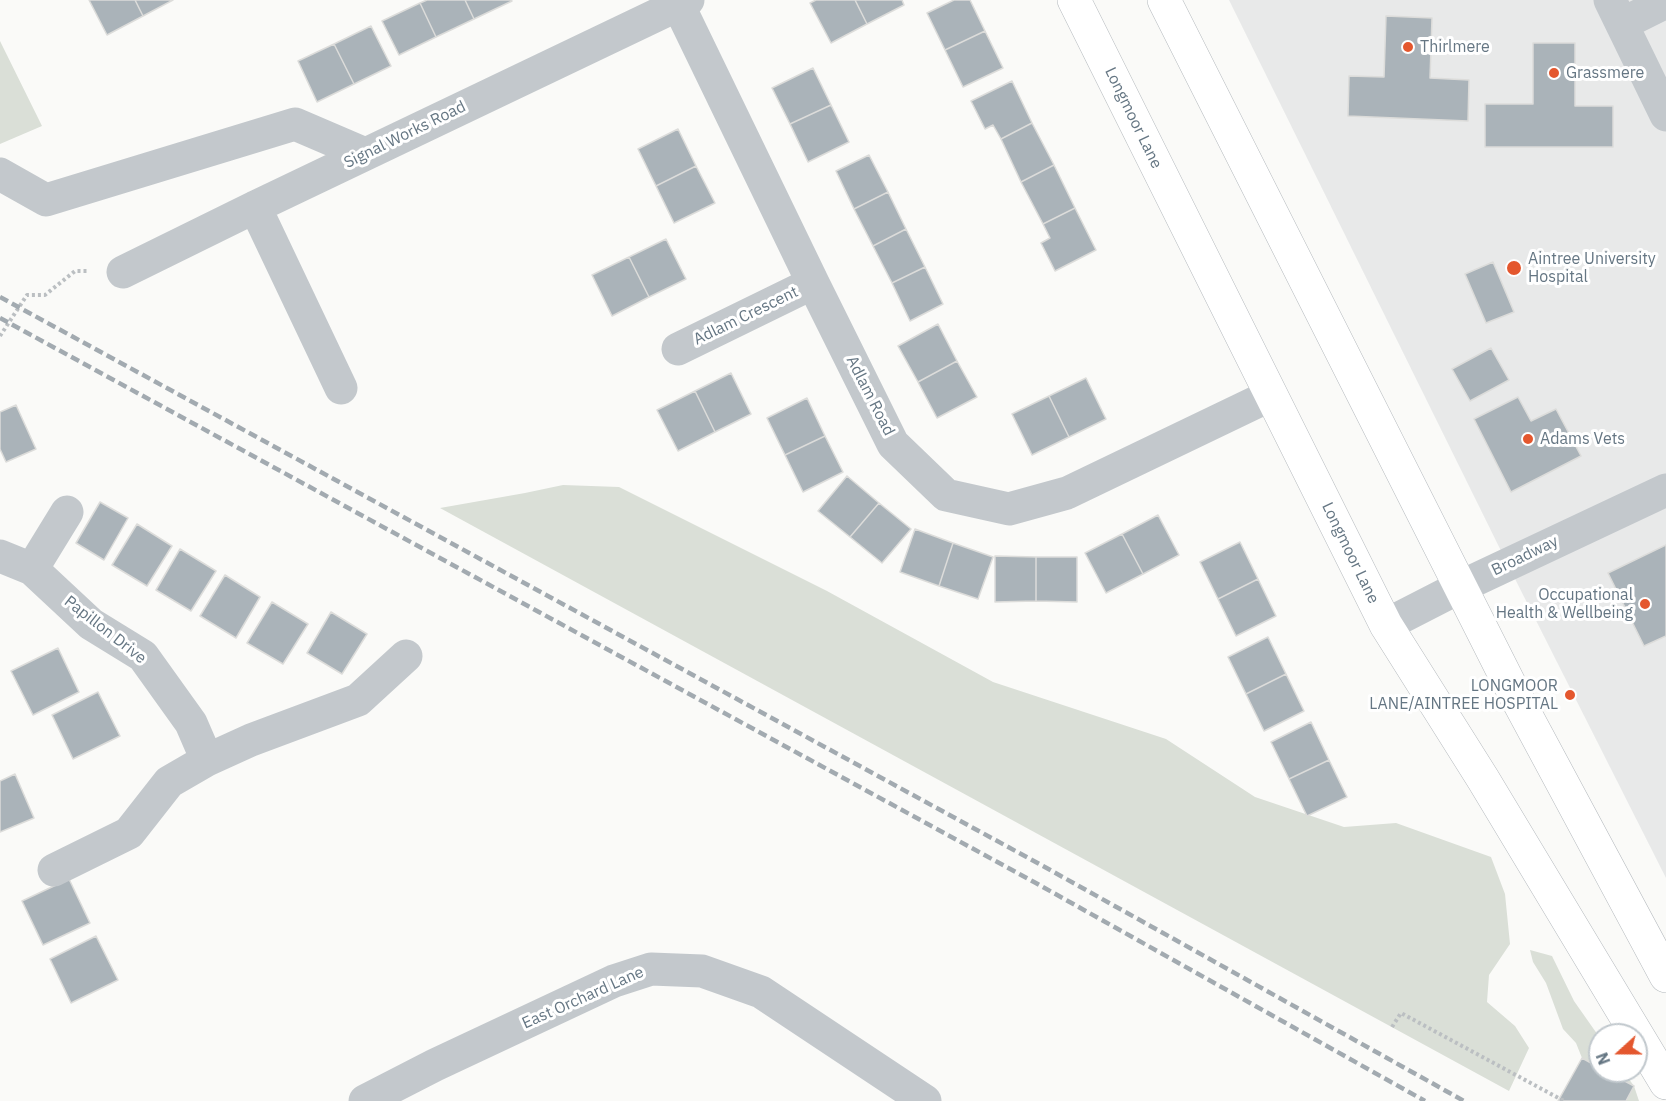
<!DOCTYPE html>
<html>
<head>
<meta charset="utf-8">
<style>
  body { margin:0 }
  #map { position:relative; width:1666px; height:1101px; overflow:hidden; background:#fafaf8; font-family:"IBM Plex Sans",sans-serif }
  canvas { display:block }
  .north { position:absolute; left:1588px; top:1023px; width:60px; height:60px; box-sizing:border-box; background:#fff; border:2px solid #c1c8cd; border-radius:50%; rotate:249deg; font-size:16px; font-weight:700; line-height:24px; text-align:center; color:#657683 }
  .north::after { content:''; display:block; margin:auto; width:21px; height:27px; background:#e4572e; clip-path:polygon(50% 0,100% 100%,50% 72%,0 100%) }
</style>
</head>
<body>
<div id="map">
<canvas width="1666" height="1101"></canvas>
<div class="north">N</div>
</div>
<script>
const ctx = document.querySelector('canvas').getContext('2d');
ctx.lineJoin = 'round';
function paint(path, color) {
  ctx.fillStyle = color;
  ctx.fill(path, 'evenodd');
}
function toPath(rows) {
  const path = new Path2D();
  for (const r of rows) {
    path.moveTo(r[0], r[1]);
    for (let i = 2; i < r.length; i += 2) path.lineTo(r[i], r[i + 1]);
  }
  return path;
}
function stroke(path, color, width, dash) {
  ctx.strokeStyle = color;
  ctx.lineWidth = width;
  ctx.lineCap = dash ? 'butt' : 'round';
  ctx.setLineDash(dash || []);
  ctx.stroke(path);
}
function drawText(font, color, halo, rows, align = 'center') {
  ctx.font = font + ' "IBM Plex Sans",sans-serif';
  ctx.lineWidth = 6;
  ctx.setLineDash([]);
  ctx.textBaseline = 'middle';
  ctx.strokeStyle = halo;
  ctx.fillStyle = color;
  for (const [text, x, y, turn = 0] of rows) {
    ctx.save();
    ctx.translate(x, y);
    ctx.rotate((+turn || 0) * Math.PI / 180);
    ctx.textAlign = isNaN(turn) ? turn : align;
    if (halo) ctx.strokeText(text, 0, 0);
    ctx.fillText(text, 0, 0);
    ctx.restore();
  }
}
paint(toPath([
  [1229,0,1666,0,1666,878,1508,565]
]), '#e8e9e9');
paint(toPath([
  [0,41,42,126,0,144],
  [563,485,619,487,827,591,993,682,1166,739,1255,797,1344,827,1396,823,1491,857,1505,894,1510,944,1489,975,1487,1002,1515,1026,1529,1048,1509,1091,440,508,525,493],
  [1530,950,1552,956,1574,1001,1600,1038,1600,1068,1582,1058,1576,1043,1563,1029,1546,983,1533,962],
  [1606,1071,1623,1071,1634,1086,1639,1101,1626,1101]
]), '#dadfd7');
const building = toPath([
  [89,0,135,0,143,16,107,35,89,0],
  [135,0,173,0,143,16,135,0],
  [427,0,465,0,474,19,436,37,420,3,427,0],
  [465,0,511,0,512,1,474,19,465,0],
  [816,0,855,0,867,24,831,43,810,3,816,0],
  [855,0,902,0,904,5,867,24,855,0],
  [954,0,970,0,985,31,945,50,927,13,954,0],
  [420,3,436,37,399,55,382,21,420,3],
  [1386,16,1432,18,1430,78,1469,80,1468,121,1348,116,1349,76,1384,77,1386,16],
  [371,26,391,66,354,84,334,44,371,26],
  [985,31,1003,68,963,87,945,50,985,31],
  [1533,43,1575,43,1575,106,1613,106,1613,147,1485,147,1485,104,1533,104,1533,43],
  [334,44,354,84,317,102,298,61,334,44],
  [813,68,831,105,790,124,772,88,813,68],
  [1012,81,1032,123,1001,139,993,125,985,129,971,101,1012,81],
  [831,105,849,142,808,162,790,124,831,105],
  [1032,123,1054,165,1021,182,1001,139,1032,123],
  [678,129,696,166,656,186,638,149,678,129],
  [869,155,888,192,854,209,836,171,869,155],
  [1054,165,1075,208,1043,224,1021,182,1054,165],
  [696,166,715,203,674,223,656,186,696,166],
  [888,192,906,229,873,246,854,209,888,192],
  [1075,208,1096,250,1055,271,1041,243,1050,238,1043,224,1075,208],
  [906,229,925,267,892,283,873,246,906,229],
  [666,239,686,279,649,297,629,257,666,239],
  [629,257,649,297,612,316,592,275,629,257],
  [1493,262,1514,312,1486,323,1465,274,1493,262],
  [925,267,943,304,910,321,892,283,925,267],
  [938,324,957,361,918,382,898,346,938,324],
  [1491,348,1509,380,1470,401,1452,369,1491,348],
  [957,361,977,397,937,418,918,382,957,361],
  [731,373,751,414,715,432,695,391,731,373],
  [1086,378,1106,419,1069,437,1049,396,1086,378],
  [695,391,715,432,678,451,657,410,695,391],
  [1049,396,1069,437,1032,455,1012,414,1049,396],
  [1518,397,1531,421,1556,409,1581,456,1511,492,1474,419,1518,397],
  [807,398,825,436,785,455,767,418,807,398],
  [16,405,36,449,6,462,0,449,0,412,16,405],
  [825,436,843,472,803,492,785,455,825,436],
  [847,476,879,503,850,537,818,511,847,476],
  [100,502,128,518,104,560,76,543,100,502],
  [879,503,911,529,882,563,850,537,879,503],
  [1158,515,1179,555,1143,574,1122,534,1158,515],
  [137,524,172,546,147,586,112,565,137,524],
  [915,529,953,543,939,586,900,572,915,529],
  [1122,534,1143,574,1106,593,1085,553,1122,534],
  [1240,542,1258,579,1218,599,1200,562,1240,542],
  [953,543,993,557,978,599,939,586,953,543],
  [1666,545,1666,636,1644,646,1608,573,1666,545],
  [180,549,216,571,191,611,156,590,180,549],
  [995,556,1036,557,1036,601,995,602,995,556],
  [1036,557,1077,557,1077,602,1036,601,1036,557],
  [225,575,260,597,236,638,200,616,225,575],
  [1258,579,1276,616,1236,636,1218,599,1258,579],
  [272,602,308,624,283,664,247,643,272,602],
  [331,612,367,634,342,674,307,653,331,612],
  [1268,637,1286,674,1246,694,1228,657,1268,637],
  [58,648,79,692,33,715,11,671,58,648],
  [1286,674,1304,711,1264,731,1246,694,1286,674],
  [98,692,120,736,73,759,52,715,98,692],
  [1311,722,1329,760,1289,779,1271,742,1311,722],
  [1329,760,1347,797,1307,816,1289,779,1329,760],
  [15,774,34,818,0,832,0,781,15,774],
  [69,879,90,923,43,945,22,901,69,879],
  [96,936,118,980,71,1003,50,959,96,936],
  [1582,1058,1600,1068,1600,1071,1606,1071,1634,1086,1626,1101,1558,1101,1582,1058]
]);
paint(building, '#aab3b9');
stroke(building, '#dcdcda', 1.5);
const major = toPath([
  [1074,0,1386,625,1483,779,1666,1083],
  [1164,0,1514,693,1666,976]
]);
stroke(major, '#b5babe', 34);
stroke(toPath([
  [0,336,27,295,45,295,75,271,88,271],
  [1392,1027,1401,1013,1564,1101],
  [1608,1072,1609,1071]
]), '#bbbfc2', 4, [3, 3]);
stroke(toPath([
  [676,0,813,283,893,444,946,495,1009,509,1067,493,1271,395],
  [1610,0,1666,115],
  [1622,24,1666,2],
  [0,174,46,200,295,124,365,154],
  [255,207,341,388],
  [123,272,255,207,688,0],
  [678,349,813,283],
  [0,556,32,569,91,624,143,656,191,723,207,760],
  [32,569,67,512],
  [1386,625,1460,587,1666,490],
  [54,870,129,833,169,782,207,760,251,740,358,700,406,656],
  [365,1101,435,1065,614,981,651,969,702,971,761,992,925,1101]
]), '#c3c8cc', 33);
stroke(major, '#fff', 33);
stroke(toPath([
  [0,297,1043,866,1464,1101],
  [0,318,1034,882,1425,1101]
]), '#a2aab0', 4.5, [9, 4.5]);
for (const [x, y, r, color] of [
  [1408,47,6,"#e4572e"],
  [1554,73,6,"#e4572e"],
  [1514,268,8,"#e4572e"],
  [1528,439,6,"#e4572e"],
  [1645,604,6,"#e4572e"],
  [1570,695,6,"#e4572e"]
]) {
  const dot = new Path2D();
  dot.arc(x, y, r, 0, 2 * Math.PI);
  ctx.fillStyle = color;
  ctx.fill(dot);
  stroke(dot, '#fff', 2);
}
drawText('16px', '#657683', '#fff', [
  ["Thirlmere",1420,47],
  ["Grassmere",1566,73],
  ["Aintree University",1528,259],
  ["Hospital",1528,277],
  ["Adams Vets",1540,439],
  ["Occupational",1633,595,"right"],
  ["Health & Wellbeing",1633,613,"right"],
  ["LONGMOOR",1558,686,"right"],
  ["LANE/AINTREE HOSPITAL",1558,704,"right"]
], 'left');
drawText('16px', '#657683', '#fff', [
  ["Longmoor Lane",1133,118,64],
  ["Signal Works Road",405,135,-26],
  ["Adlam Crescent",746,316,-26],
  ["Adlam Road",870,396,63],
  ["Longmoor Lane",1350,553,64],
  ["Broadway",1525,556,-26],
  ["Papillon Drive",105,630,38],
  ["East Orchard Lane",583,998,-24]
]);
</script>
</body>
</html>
